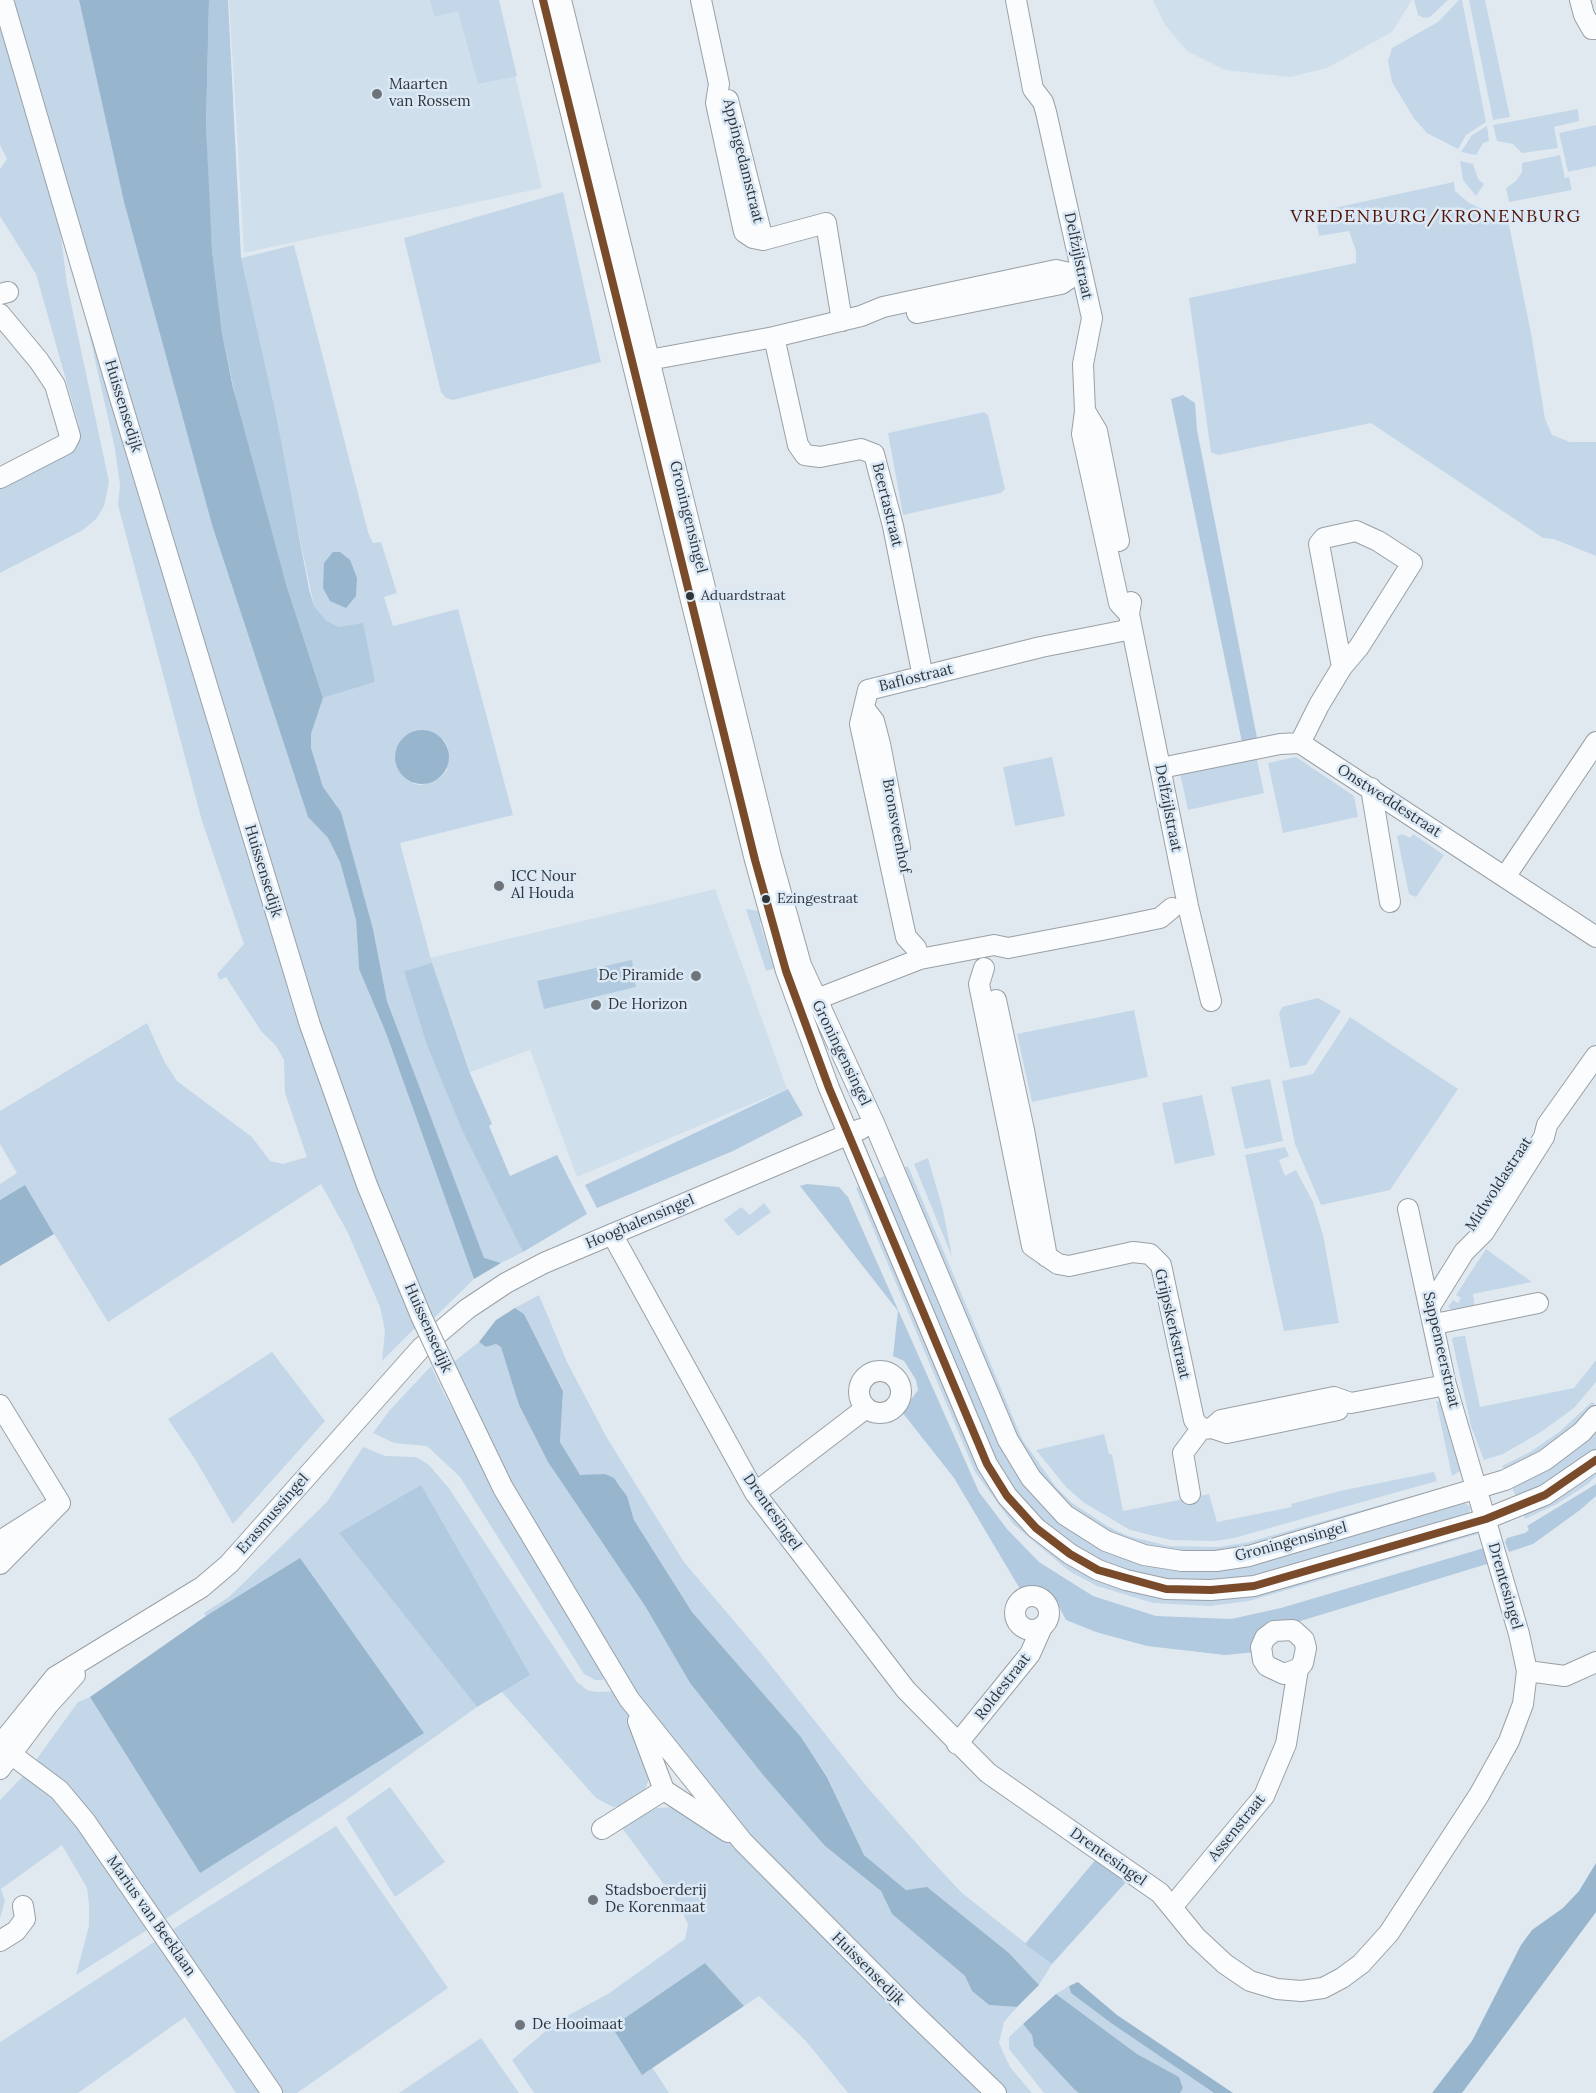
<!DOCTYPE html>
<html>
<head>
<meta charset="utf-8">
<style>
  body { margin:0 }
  canvas { display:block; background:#e1e9f0 }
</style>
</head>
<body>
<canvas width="1596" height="2093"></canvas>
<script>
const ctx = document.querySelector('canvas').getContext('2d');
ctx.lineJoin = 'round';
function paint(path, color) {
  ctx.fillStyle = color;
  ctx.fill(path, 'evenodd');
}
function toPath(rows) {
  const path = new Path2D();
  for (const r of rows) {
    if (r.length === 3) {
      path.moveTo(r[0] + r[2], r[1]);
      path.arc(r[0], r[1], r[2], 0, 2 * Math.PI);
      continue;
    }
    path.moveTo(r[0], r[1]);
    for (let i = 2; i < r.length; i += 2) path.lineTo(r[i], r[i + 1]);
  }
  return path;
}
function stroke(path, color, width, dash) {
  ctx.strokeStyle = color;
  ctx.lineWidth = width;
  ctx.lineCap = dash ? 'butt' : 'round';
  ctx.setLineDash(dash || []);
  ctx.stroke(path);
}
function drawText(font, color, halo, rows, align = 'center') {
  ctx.font = font + ' Lora,serif';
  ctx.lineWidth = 5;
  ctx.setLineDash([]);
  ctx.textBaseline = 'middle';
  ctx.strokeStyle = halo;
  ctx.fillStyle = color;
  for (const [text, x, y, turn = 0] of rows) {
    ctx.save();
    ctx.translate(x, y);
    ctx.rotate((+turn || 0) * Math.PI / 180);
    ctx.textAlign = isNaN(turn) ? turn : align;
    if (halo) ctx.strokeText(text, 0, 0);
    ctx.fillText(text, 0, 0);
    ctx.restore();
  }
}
paint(toPath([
  [229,0,497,0,542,188,244,253],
  [1153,0,1412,0,1392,32,1327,68,1290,77,1225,70,1187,51,1165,25],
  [715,889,787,1089,577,1177,530,1050,460,1076,421,960]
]), '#d0dfec');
paint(toPath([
  [10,0,79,0,124,202,212,525,308,817,328,838,340,862,356,920,359,969,386,1033,474,1279,428,1324,346,1114],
  [430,0,499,0,517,76,478,84,458,11,434,17],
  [1414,0,1448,0,1430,17,1424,18,1418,15],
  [1459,0,1462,0,1486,122,1466,135,1458,149,1427,133,1413,117,1392,82,1388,61,1392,48,1438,22],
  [1469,0,1485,0,1510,117,1493,120],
  [0,13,57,205,67,284,109,482,104,506,96,519,83,530,0,573,0,481,78,433,79,426,36,274,0,216,0,169,7,159,0,145],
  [1578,109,1579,121,1554,127,1558,148,1522,153,1513,144,1497,141,1493,125],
  [1596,125,1596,166,1568,172,1559,133],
  [1487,126,1489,141,1483,143,1476,155,1461,152,1472,135],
  [1560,155,1565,178,1569,177,1572,190,1509,202,1506,188,1516,181,1522,172,1522,163],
  [1460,161,1473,164,1478,179,1484,184,1476,196,1463,180],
  [1454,182,1455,191,1469,203,1486,211,1503,211,1507,215,1531,333,1545,419,1552,435,1570,442,1596,442,1596,556,1554,539,1543,538,1371,423,1218,455,1211,452,1189,298,1356,263,1356,251,1349,231,1319,236,1315,212],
  [563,192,601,362,453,400,446,398,441,392,404,238],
  [294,245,368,532,373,543,381,542,397,593,384,597,393,626,458,609,513,815,400,843,432,963,404,971,463,1132,523,1252,501,1263,484,1259,387,1001,373,929,341,812,323,787,311,748,311,734,323,698,375,682,339,627,327,621,314,606,241,258],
  [426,730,445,741,448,748,447,770,441,777,421,785,414,784,395,755,400,741],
  [74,266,268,920,417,1326,382,1361,385,1330,380,1307,348,1233,321,1184,108,1322,25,1186,0,1200,0,1184,17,1173,0,1144,0,1111,147,1023,164,1061,177,1081,252,1137,270,1161,283,1164,307,1157,285,1093,284,1060,276,1046,261,1031,226,977,220,980,217,974,244,944,202,821,118,505,120,485,115,449],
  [984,412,988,415,1005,489,1001,493,903,515,888,433],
  [1256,755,1264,793,1188,810,1180,773],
  [1052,757,1065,816,1015,826,1003,767],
  [1296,757,1354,796,1358,817,1283,833,1268,763],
  [1403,834,1410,838,1413,834,1444,855,1416,897,1409,894,1397,836],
  [746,909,759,911,763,916,760,924,769,952,777,956,778,967,766,971],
  [1318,998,1341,1011,1306,1065,1290,1068,1279,1014,1282,1007],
  [1134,1010,1148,1077,1032,1102,1017,1034],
  [1350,1017,1458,1089,1390,1190,1321,1205,1295,1144,1282,1081,1313,1074],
  [1270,1079,1283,1141,1245,1149,1231,1087],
  [1202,1095,1215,1155,1175,1164,1162,1103],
  [1285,1147,1289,1156,1279,1160,1285,1176,1296,1170,1313,1202,1323,1235,1339,1323,1284,1331,1245,1155],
  [928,1158,943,1210,952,1257,914,1164],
  [908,1166,1022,1439,1056,1487,1072,1503,1109,1527,1128,1536,1169,1546,1219,1547,1249,1542,1462,1482,1458,1488,1225,1555,1142,1548,1075,1515,1025,1460,900,1169],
  [891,1173,1047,1504,1182,1567,1463,1502,1471,1507,1468,1516,1303,1567,1209,1586,1126,1575,1061,1541,1005,1484,873,1181],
  [862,1185,959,1412,1031,1531,1186,1597,1472,1530,1478,1534,1249,1601,1210,1606,1153,1603,1097,1586,1069,1571,1013,1524,975,1472,856,1188],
  [764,1203,771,1212,738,1236,724,1220,741,1207,750,1215],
  [1486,1249,1532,1282,1473,1294,1475,1309,1456,1312,1448,1307,1453,1300,1458,1303,1461,1298,1456,1295],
  [539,1295,567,1362,607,1438,684,1562,761,1653,868,1788,932,1861,962,1893,1052,1964,1039,1985,1009,1953,927,1888,906,1890,864,1855,827,1776,801,1737,692,1612,634,1520,627,1496,605,1474,580,1476,560,1442,563,1390,524,1314,515,1308],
  [1465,1336,1480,1407,1574,1388,1596,1360,1596,1382,1574,1408,1541,1432,1503,1454,1484,1460,1471,1426,1452,1339,1454,1337],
  [479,1342,486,1347,496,1344,501,1347,506,1355,519,1405,548,1462,645,1606,690,1683,825,1846,881,1891,892,1914,965,1976,972,1991,989,2005,1017,2007,1004,2022,999,2043,1010,2067,1032,2093,1005,2093,769,1862,617,1668,512,1497,451,1364],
  [272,1352,325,1421,233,1524,195,1459,168,1419],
  [431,1366,443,1392,543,1571,607,1675,603,1680,595,1680,584,1674,460,1477,427,1446,394,1443,373,1433,389,1411],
  [1436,1401,1442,1402,1461,1465,1460,1471,1452,1476],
  [1592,1402,1596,1405,1596,1410,1566,1438,1506,1473,1502,1466,1530,1452,1559,1432],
  [1596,1425,1596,1451,1568,1474,1517,1500,1511,1484],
  [1104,1434,1109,1454,1112,1454,1123,1511,1209,1494,1217,1522,1292,1507,1291,1504,1340,1491,1434,1472,1437,1481,1234,1538,1215,1541,1171,1540,1130,1530,1083,1502,1066,1487,1036,1450],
  [363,1447,385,1456,416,1457,428,1464,448,1487,577,1682,587,1690,597,1692,618,1691,628,1706,652,1771,644,1792,630,1804,613,1807,596,1798,501,1691,529,1674,339,1533,477,1707,345,1801,164,1920,58,1780,36,1760,78,1702,90,1697,200,1873,206,1616,204,1613,229,1597,327,1502],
  [1596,1464,1596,1476,1588,1484,1557,1504,1525,1519,1522,1510],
  [25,1774,53,1794,152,1927,76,1975,89,1926,89,1904,87,1888,62,1845,1,1889,5,1901,0,1918,0,1800],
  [390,1787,445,1862,395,1897,346,1818],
  [676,1807,730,1839,985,2093,848,2093,806,2041,759,1996,744,2006,705,1963,646,2073,652,2067,669,2093,534,2093,512,2060,556,2022,608,1994,685,1939,688,1925,680,1906,619,1824,632,1821,657,1808],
  [336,1826,448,1988,297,2093,282,2093,172,1930],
  [159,1939,265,2093,236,2093,185,2017,78,2093,0,2093,0,2042],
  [1069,1986,1071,1993,1111,2023,1214,2093,1180,2093,1183,2088,1179,2077,1137,2054,1056,1994],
  [1023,2024,1032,2035,1034,2046,1079,2093,1044,2093,1009,2049,1009,2037],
  [481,2038,519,2093,399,2093]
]), '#c3d7e9');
paint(toPath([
  [209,0,228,0,241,258,276,415,309,589,314,606,327,621,339,627,363,623,375,682,323,698,286,584,243,434,222,333,212,250,208,185,206,126],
  [1183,395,1195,403,1197,430,1257,738,1242,742,1171,399],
  [632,960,636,987,544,1009,537,981],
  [432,963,469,1071,492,1124,489,1126,510,1176,557,1155,587,1214,523,1252,463,1132,427,1045,404,971],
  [788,1089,803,1115,733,1151,597,1208,585,1185],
  [807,1184,839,1187,848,1197,979,1492,1007,1529,1039,1562,1093,1596,1156,1616,1231,1619,1281,1608,1484,1548,1487,1564,1294,1623,1287,1621,1272,1622,1256,1652,1225,1655,1147,1646,1096,1632,1066,1620,1053,1596,1044,1589,1033,1586,1020,1589,954,1478,902,1412,918,1390,916,1380,904,1361,893,1356,898,1311,800,1186],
  [1596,1484,1596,1496,1580,1510,1533,1544,1509,1552,1505,1542,1507,1538,1525,1533,1529,1530,1527,1526],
  [421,1485,530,1675,477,1707,339,1533],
  [1097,1858,1127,1881,1052,1964,1025,1944]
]), '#b1cadf');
paint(toPath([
  [79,0,209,0,206,126,212,250,222,333,233,388,286,584,323,698,311,734,311,748,323,787,341,812,373,929,387,1001,484,1258,501,1263,474,1279,386,1033,359,969,356,920,340,862,328,838,308,817,212,525,124,202],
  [333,552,340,552,350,560,357,578,356,596,346,608,330,601,323,588,324,563],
  [422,757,27],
  [25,1185,54,1234,0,1266,0,1200],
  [515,1308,524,1314,563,1391,560,1442,580,1475,605,1474,614,1478,620,1487,627,1496,634,1520,692,1612,801,1737,827,1777,864,1855,906,1890,927,1887,1009,1953,1039,1985,1017,2007,989,2005,972,1991,965,1976,892,1914,881,1891,825,1846,764,1776,690,1683,645,1606,548,1462,519,1405,501,1347,496,1344,486,1347,479,1342,496,1320],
  [300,1558,424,1733,200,1873,90,1697,206,1616],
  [1596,1863,1596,1912,1462,2093,1432,2093,1472,2041,1521,1945,1532,1930,1563,1908,1579,1891],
  [705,1963,744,2006,642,2075,612,2027],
  [1078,1982,1117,2015,1233,2093,1214,2093,1111,2023,1071,1993,1069,1986],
  [1056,1994,1137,2054,1179,2077,1183,2088,1180,2093,1079,2093,1074,2089,1034,2046,1032,2035,1023,2024]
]), '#98b5ce');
const minor = toPath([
  [3,0,120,398,310,1025,367,1185,421,1316],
  [543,0,755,860,786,971,829,1088,987,1464,1007,1496,1036,1528,1070,1554,1098,1570,1126,1580,1166,1589,1211,1590,1254,1586,1486,1519,1545,1495,1596,1460],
  [561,0,771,857,801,965,874,1123,1008,1440,1031,1478,1065,1515,1106,1541,1144,1555,1182,1561,1216,1561,1249,1556,1505,1480,1545,1460,1582,1432,1596,1416],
  [701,0,719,84,716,103,744,232,753,238,763,240,826,223,842,321],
  [1016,0,1033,89,1043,102,1046,112,1092,318,1083,364,1085,411,1082,434,1119,603,1129,614],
  [1580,0,1584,15,1592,29,1596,29],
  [728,100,763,240],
  [0,294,8,292],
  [917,313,1061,284,1079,272],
  [0,314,39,361,55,385,70,436,66,444,0,478],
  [774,337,798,445,805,455,820,457,861,449,874,454,893,526,923,677],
  [638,362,774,337,861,316,883,307,1056,270,1074,274],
  [1085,411,1097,431,1119,541],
  [1131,602,1129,614,1188,906,1211,1001],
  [864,708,874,721,880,744,900,848],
  [1300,743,1319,705,1342,667,1319,544,1324,538,1356,531,1378,541,1412,563,1359,647,1342,667],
  [1161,768,1280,744,1300,743,1596,937],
  [1371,788,1390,902],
  [1505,877,1596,742],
  [920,959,916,948,906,937,860,724,868,690,1041,647,1132,629],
  [984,968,979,984,1032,1246,1058,1264,1069,1266,1133,1252,1150,1254,1161,1265,1194,1420,1201,1429,1183,1453,1190,1494],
  [996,1000,1024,1130,1047,1257],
  [804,1004,920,959,994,945,1008,948,1102,930,1160,918,1172,908],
  [612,1234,755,1493,906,1690,988,1773,1160,1893,1196,1937,1225,1964,1250,1981,1277,1989,1301,1991,1323,1988,1342,1978,1361,1964,1389,1933,1479,1795,1509,1741,1523,1704,1527,1671,1519,1634,1446,1385,1408,1209],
  [1431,1305,1464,1252,1484,1232,1544,1137,1547,1125,1596,1056],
  [1435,1324,1538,1303],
  [880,1392,21],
  [452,1382,503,1488,629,1699,743,1842,909,2009,996,2093],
  [0,1405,60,1503],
  [1212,1428,1221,1420,1334,1397,1351,1403,1446,1385],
  [1203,1429,1212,1428,1227,1433,1338,1410],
  [755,1493,866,1408],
  [0,1541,60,1503,0,1564],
  [1032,1613,17],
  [1527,1671,1565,1676,1596,1662],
  [638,1721,664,1790,728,1832],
  [957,1744,1030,1654,1042,1627],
  [0,1745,55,1677,202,1587,229,1564,421,1348,467,1309,506,1283,544,1263,861,1129],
  [0,1746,59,1790,85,1821,272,2093],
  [0,1769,48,1705,75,1675],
  [602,1829,664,1790],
  [1172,1907,1264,1796,1286,1744,1298,1669,1303,1663,1306,1648,1304,1640,1293,1630,1274,1631,1265,1638,1261,1647,1263,1660,1267,1666,1284,1674,1298,1669],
  [0,1941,16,1931,25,1919,23,1906]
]);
stroke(minor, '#9aa0a6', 22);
stroke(minor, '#fafcfd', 20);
const minorBridge = toPath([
  [421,1316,452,1382]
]);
stroke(minorBridge, '#9aa0a6', 22, []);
stroke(minorBridge, '#fafcfd', 20);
stroke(toPath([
  [543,0,755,860,786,971,829,1088,987,1464,1007,1496,1036,1528,1070,1554,1098,1570,1166,1589,1211,1590,1254,1586,1486,1519,1545,1495,1596,1460]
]), '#7a4b2a', 8);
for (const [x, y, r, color] of [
  [377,94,6,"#6e747a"],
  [690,596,5,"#30353a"],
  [499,886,6,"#6e747a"],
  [766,899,5,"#30353a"],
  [696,976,6,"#6e747a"],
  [596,1005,6,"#6e747a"],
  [593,1900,6,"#6e747a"],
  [520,2025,6,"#6e747a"]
]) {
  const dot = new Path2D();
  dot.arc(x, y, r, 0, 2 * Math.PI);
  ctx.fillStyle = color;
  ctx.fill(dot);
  stroke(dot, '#dbe9f6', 2);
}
drawText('14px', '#30353a', '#dbe9f6', [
  ["Aduardstraat",701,596],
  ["Ezingestraat",777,899]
], 'left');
drawText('15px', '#30353a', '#dbe9f6', [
  ["Maarten",389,85],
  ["van Rossem",389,102],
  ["ICC Nour",511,877],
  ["Al Houda",511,894],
  ["De Piramide",684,976,"right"],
  ["De Horizon",608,1005],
  ["Stadsboerderij",605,1891],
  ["De Korenmaat",605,1908],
  ["De Hooimaat",532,2025]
], 'left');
drawText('15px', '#30353a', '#dbe9f6', [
  ["Appingedamstraat",743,161,76],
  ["Delfzijlstraat",1078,256,78],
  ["Huissensedijk",123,406,73],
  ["Beertastraat",887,505,76],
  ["Groningensingel",688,517,76],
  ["Baflostraat",916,678,-14],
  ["Onstweddestraat",1389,801,33],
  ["Delfzijlstraat",1168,808,79],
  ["Bronsveenhof",896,826,79],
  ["Huissensedijk",263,871,73],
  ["Groningensingel",841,1053,64],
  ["Midwoldastraat",1499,1184,-57],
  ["Hooghalensingel",640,1222,-23],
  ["Grijpskerkstraat",1172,1324,77],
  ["Huissensedijk",428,1328,66],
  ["Sappemeerstraat",1441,1350,77],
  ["Drentesingel",772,1512,55],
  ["Erasmussingel",273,1514,-49],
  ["Groningensingel",1291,1542,-15],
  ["Drentesingel",1505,1586,74],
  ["Roldestraat",1003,1687,-52],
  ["Assenstraat",1237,1828,-51],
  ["Drentesingel",1108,1857,35],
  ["Marius van Beeklaan",151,1916,55],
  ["Huissensedijk",868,1969,45]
]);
ctx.letterSpacing = '1.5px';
drawText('18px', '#531201', '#dbe9f6', [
  ["VREDENBURG/KRONENBURG",1436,217]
]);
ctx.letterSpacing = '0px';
</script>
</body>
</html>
